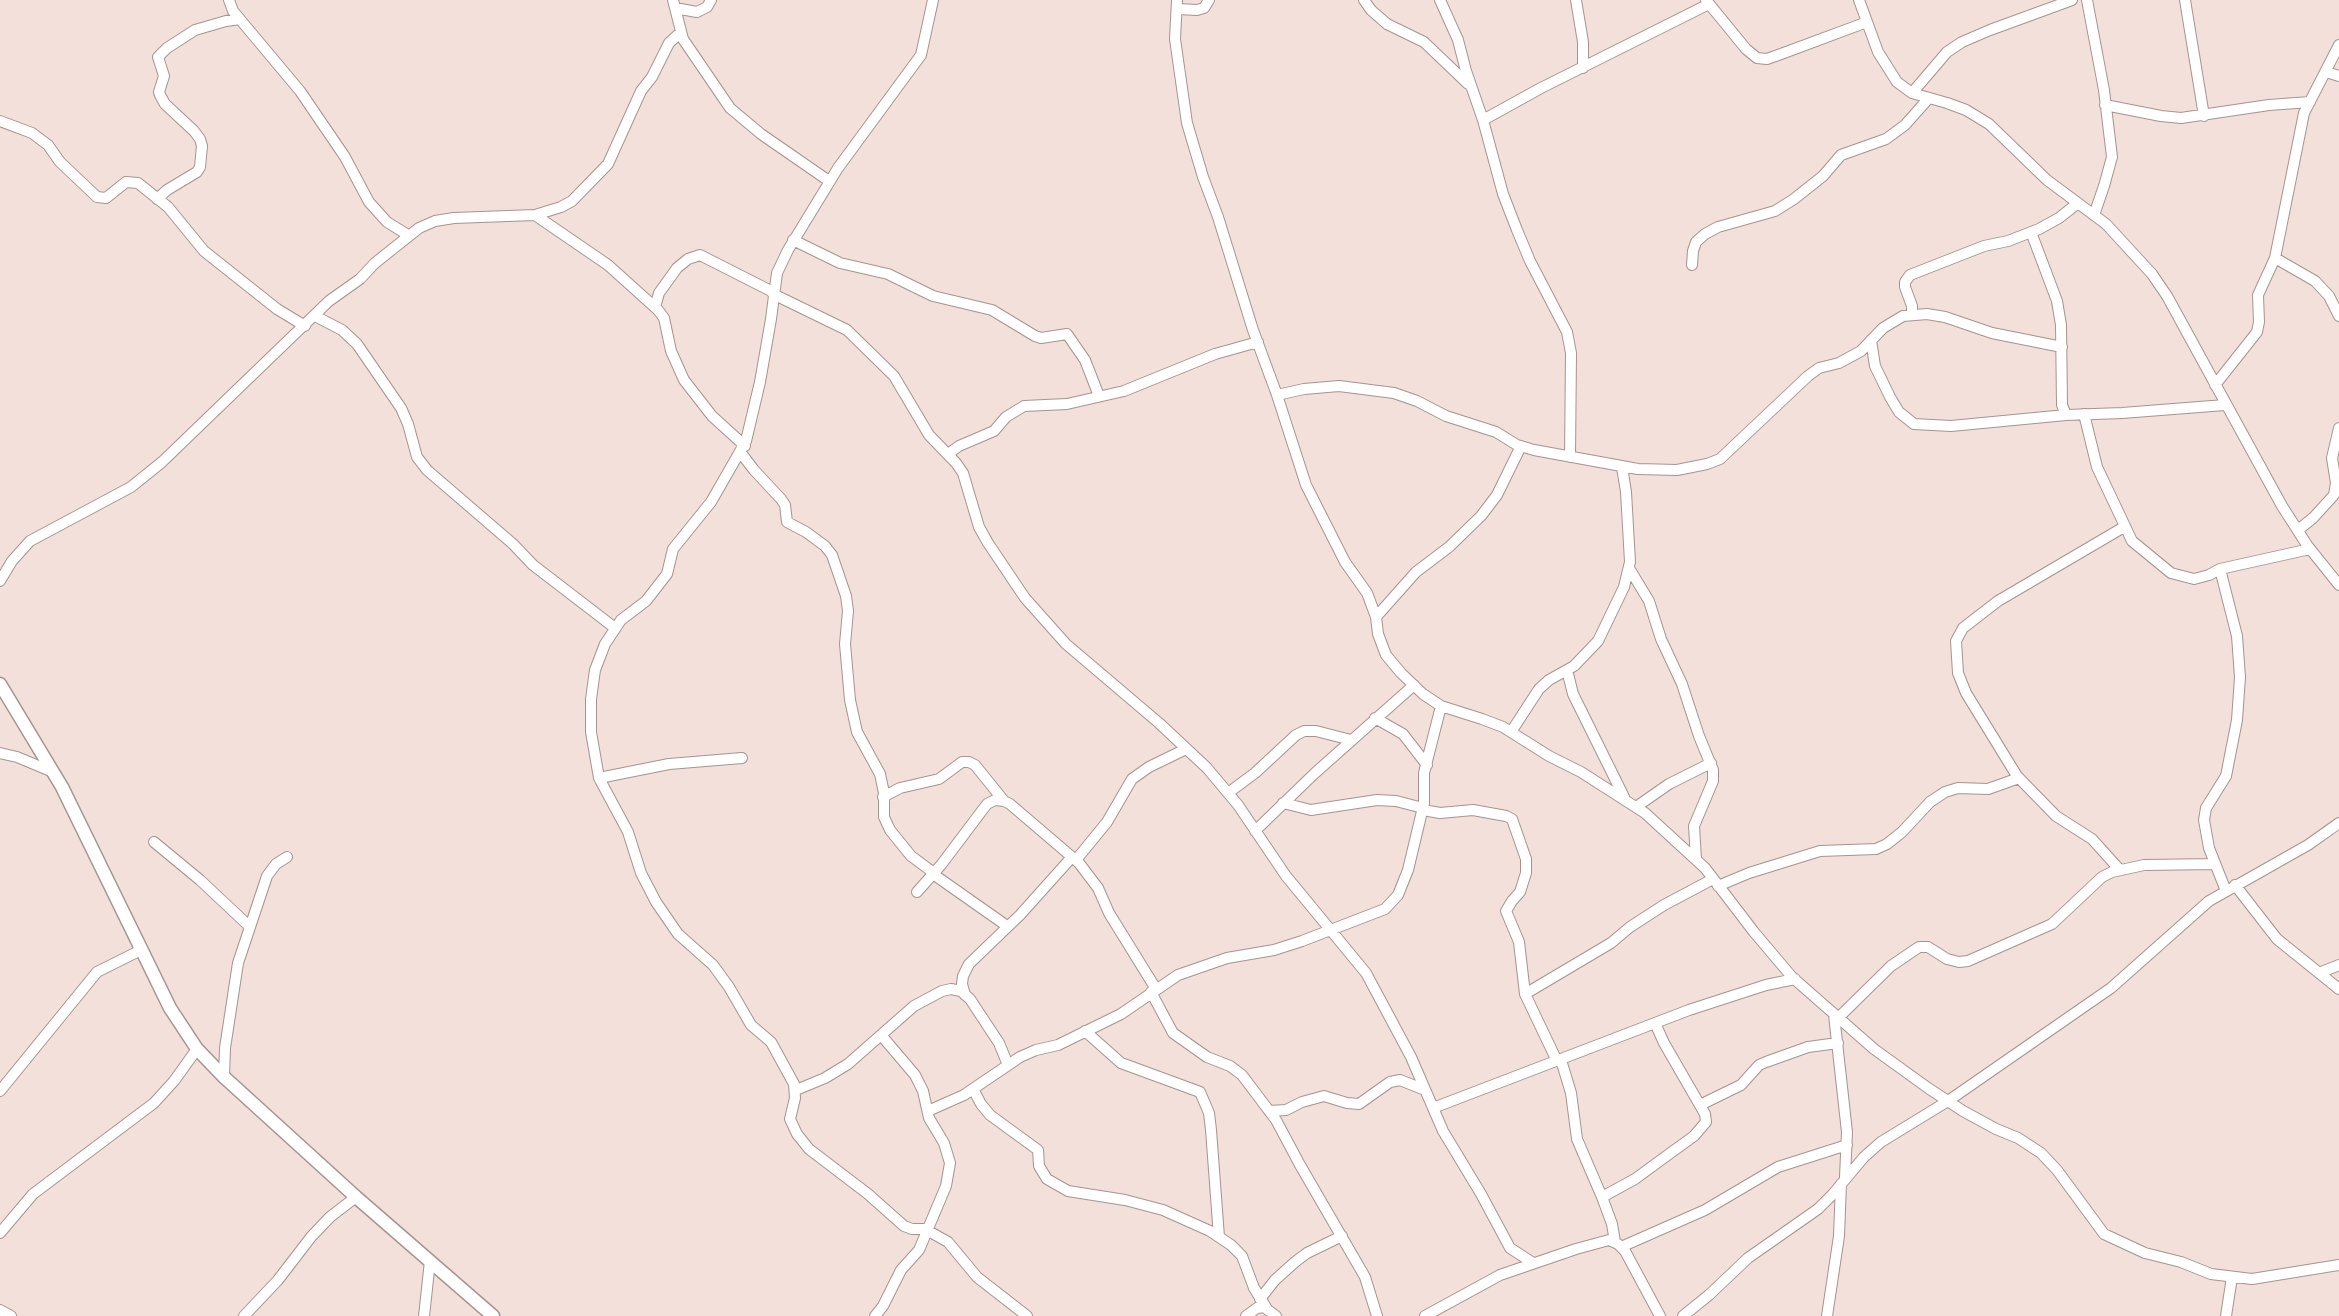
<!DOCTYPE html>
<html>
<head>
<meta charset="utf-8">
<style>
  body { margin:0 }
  canvas { display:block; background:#f3e0db }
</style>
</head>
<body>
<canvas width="2339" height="1316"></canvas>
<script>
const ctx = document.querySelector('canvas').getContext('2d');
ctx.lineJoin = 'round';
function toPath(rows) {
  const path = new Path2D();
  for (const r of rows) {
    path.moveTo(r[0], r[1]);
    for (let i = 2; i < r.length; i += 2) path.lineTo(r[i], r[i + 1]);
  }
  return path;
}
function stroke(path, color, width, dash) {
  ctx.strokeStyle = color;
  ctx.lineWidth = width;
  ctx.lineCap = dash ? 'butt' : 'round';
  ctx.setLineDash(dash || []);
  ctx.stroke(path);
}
const minor = toPath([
  [229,0,233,11,300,91,345,157,369,202,387,222,408,235],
  [673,0,683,39,730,108,761,134,829,181],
  [933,0,921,55,838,168,788,250,777,273,771,319,760,382,746,441,711,502,673,549,667,574,646,601,621,620,605,644,595,670,591,699,591,732,599,778,628,832,641,873,656,902,678,934,713,965,729,987,751,1025,771,1042,794,1084,795,1098,790,1119,797,1134,809,1149,868,1194,904,1226,912,1229,925,1229,948,1242,977,1277,1027,1316],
  [1177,0,1175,39,1187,123,1203,177,1218,217,1253,330,1277,395,1306,485,1345,562,1367,593,1376,617,1378,634,1386,655,1401,673,1423,694,1441,706,1482,719,1503,727,1549,756,1581,772,1645,813,1705,868,1754,932,1792,977,1874,1049,1928,1088,1963,1111,1996,1129,2018,1138,2041,1153,2057,1170,2104,1234,2145,1253,2181,1262,2211,1274,2252,1279,2339,1265],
  [1364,0,1371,10,1387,24,1424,42,1468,84],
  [1440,0,1458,40,1466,71,1483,120,1503,194,1517,230,1530,261,1567,332,1571,353,1570,457],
  [1576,0,1583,42,1583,68],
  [1706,0,1746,49,1757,58,1767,59,1781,54,1867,22],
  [1859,0,1878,52,1897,82,1912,93,1947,103,1966,110,1989,124,2047,180,2106,224,2152,274,2167,296,2282,506,2307,545,2339,585],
  [2087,0,2104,90,2112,157,2104,186,2094,215],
  [2185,0,2204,116],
  [675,8,697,12,707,7,711,0],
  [1178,9,1197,10,1204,8,1209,0],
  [2326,72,2339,76],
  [1912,93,1947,52,1962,42,1990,30,2072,0],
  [2105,105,2161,116,2181,118,2269,105,2310,102],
  [1483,120,1541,88,1709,4],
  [0,121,32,133,48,145,60,162,97,197,106,198,126,182,138,183,168,207,204,251,277,309,305,326],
  [157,199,167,190,197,172,200,167,202,146,200,139,194,131,165,104,160,95,159,92,164,76,158,57,167,48,195,30,226,21,240,19],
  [535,215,608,265,658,310,664,318,671,351,684,380,712,416,745,446],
  [2031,232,2057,301,2061,325,2062,405,2066,415],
  [793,240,840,263,888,274,933,296,992,310,1035,336,1041,338,1067,334,1085,360,1099,396],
  [2275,258,2315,281,2329,296,2339,316],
  [1692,265,1693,251,1696,242,1705,234,1718,227,1775,211,1794,199,1823,176,1841,155,1886,139,1905,125,1929,98],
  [773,294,847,330,894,376,929,435,956,463,963,473,979,527,988,543,1025,598,1066,644,1159,723,1207,768,1238,805,1286,876,1366,973,1411,1057,1443,1131,1481,1194,1510,1248,1533,1263],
  [655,307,659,293,677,268,688,259,700,255,773,292],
  [1912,315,1912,306,1905,287,1905,282,1910,275,1984,246,2008,241,2039,229,2059,218,2078,203],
  [315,316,342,330,357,344,401,408,408,424,417,457,427,470,513,544,533,565,615,628],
  [1871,340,1875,366,1890,397,1899,412,1914,424,1951,426,2066,415,2122,413,2225,405],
  [2215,385,2257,332,2259,322,2258,295,2275,258,2304,113,2339,45],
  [1277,395,1304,389,1339,386,1394,393,1417,401,1446,416,1496,432,1517,445,1534,450,1638,469,1677,470,1707,464,1720,459,1808,376,1819,368,1839,363,1861,351,1883,328,1903,316,1927,314,1945,317,1992,333,2062,347],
  [2084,414,2097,467,2132,541,2171,573,2194,579,2209,575,2220,569,2310,549],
  [741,453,754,470,781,499,785,505,787,522,806,532,825,546,832,555,846,596,848,611,845,644,850,700,857,732,880,774,884,793,884,817,890,830,911,856,934,873],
  [948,454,959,446,994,431,1006,417,1024,406,1067,404,1124,391,1215,354,1258,342],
  [2298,530,2313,518,2334,495,2336,483,2332,458,2339,428],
  [1629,568,1649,601,1661,639,1682,684,1699,736,1713,770,1713,781,1694,826,1696,859],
  [2220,569,2237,636,2240,677,2237,720,2226,776,2206,808,2204,820,2209,848,2226,891],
  [0,581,12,561,30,541,131,487,162,462,329,301,360,279,375,263,419,228,435,221,454,218,535,215,561,207,572,201,608,164,641,91,652,77,669,43,681,32],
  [1376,617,1416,572,1449,547,1481,516,1497,495,1521,446],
  [1567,670,1573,694,1624,797],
  [1375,718,1403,734,1427,765],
  [1511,732,1539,689,1549,680,1574,666,1598,641,1624,587,1630,562,1626,492,1622,467],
  [0,753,17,757,53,772],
  [599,778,669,764,742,758],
  [1228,793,1255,773,1296,735,1304,731,1316,731,1351,740],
  [883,797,900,788,939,779,962,762,969,762,975,765,1004,801],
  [1283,803,1311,810,1377,800,1396,801,1423,808],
  [1636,807,1669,784,1711,763],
  [1423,810,1440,813,1473,810,1506,816,1512,819,1526,859,1526,873,1520,892,1512,901,1506,911,1519,942,1525,994,1557,1061],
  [1255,831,1315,773,1414,685],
  [154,842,200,880,249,926],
  [1076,860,1107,822,1132,779,1149,767,1186,749],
  [2120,870,2092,839,2056,816,2017,776,1966,693,1958,673,1956,641,1963,628,1998,601,2124,527],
  [933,874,1007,926],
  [2235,885,2277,939,2339,989],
  [1718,886,1749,873,1820,851,1876,849,1887,844,1902,832,1930,802,1945,792,1958,788,1988,789,2019,778],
  [917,892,941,865,987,804,995,800,1004,801,1010,804,1079,863,1098,888,1109,913,1156,989],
  [2319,973,2339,965],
  [1151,992,1173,1033,1207,1057,1230,1066,1242,1075,1276,1120,1300,1165,1365,1277,1377,1316],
  [1525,994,1611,943,1630,927,1664,905,1713,879],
  [965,995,962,984,963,976,969,964,1020,915,1072,857],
  [1834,1015,1847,1132,1845,1177],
  [1838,1018,1891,966,1919,947,1928,947,1947,959,1959,962,1968,961,2052,924,2102,877,2112,872,2144,865,2215,864],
  [1085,1031,1121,1063,1200,1092,1209,1113,1211,1130,1219,1237],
  [1561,1060,1571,1093,1577,1139,1602,1197,1612,1224,1615,1242],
  [224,1077,225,1048,238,963,267,876,276,864,287,857],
  [973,1089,981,1104,990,1115,1038,1150,1039,1166,1047,1179,1068,1191,1125,1200,1163,1210,1210,1231,1231,1245,1242,1256,1254,1288,1267,1309],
  [796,1090,825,1078,848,1064,914,1006,942,991,951,989,961,991,970,999,999,1043,1008,1065],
  [0,1091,97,972,141,950],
  [1700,1105,1741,1085,1759,1065,1766,1062,1808,1047,1838,1043],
  [1433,1108,1689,1010,1766,985,1795,979],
  [928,1111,964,1095,1020,1057,1036,1050,1058,1045,1121,1014,1178,975,1227,958,1274,950,1302,941,1385,909,1398,895,1408,870,1424,803,1424,773,1441,706],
  [1269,1111,1286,1110,1302,1102,1324,1096,1347,1103,1359,1104,1390,1082,1400,1080,1425,1090],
  [1602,1197,1635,1179,1665,1157,1694,1136,1706,1122,1705,1114,1664,1043,1655,1023],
  [0,1233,33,1194,154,1103,174,1081,197,1049],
  [1621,1247,1705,1210,1778,1167,1847,1145],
  [1260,1299,1275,1280,1295,1262,1307,1253,1342,1236],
  [0,1310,11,1316],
  [244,1316,278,1280,311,1237,330,1217,356,1197],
  [424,1316,430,1261],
  [875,1316,883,1306,901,1270,919,1250,946,1186,950,1163,944,1143,929,1118,923,1091,915,1075,881,1035],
  [1246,1316,1257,1308,1264,1307,1276,1316],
  [1425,1316,1500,1275,1576,1249,1609,1240,1618,1244,1625,1251,1660,1316],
  [1683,1316,1709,1295,1748,1258,1818,1209,1833,1194,1864,1157,1881,1142,1948,1101,2111,988,2209,901,2308,845,2339,823],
  [1827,1316,1839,1236,1841,1184],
  [2226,1316,2232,1277]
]);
const tertiary = toPath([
  [0,684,62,787,170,1008,197,1049,224,1077,356,1197,493,1316]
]);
stroke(minor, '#a59490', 12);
stroke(tertiary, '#a59490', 15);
stroke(minor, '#fff', 10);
stroke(tertiary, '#fff', 12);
</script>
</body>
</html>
